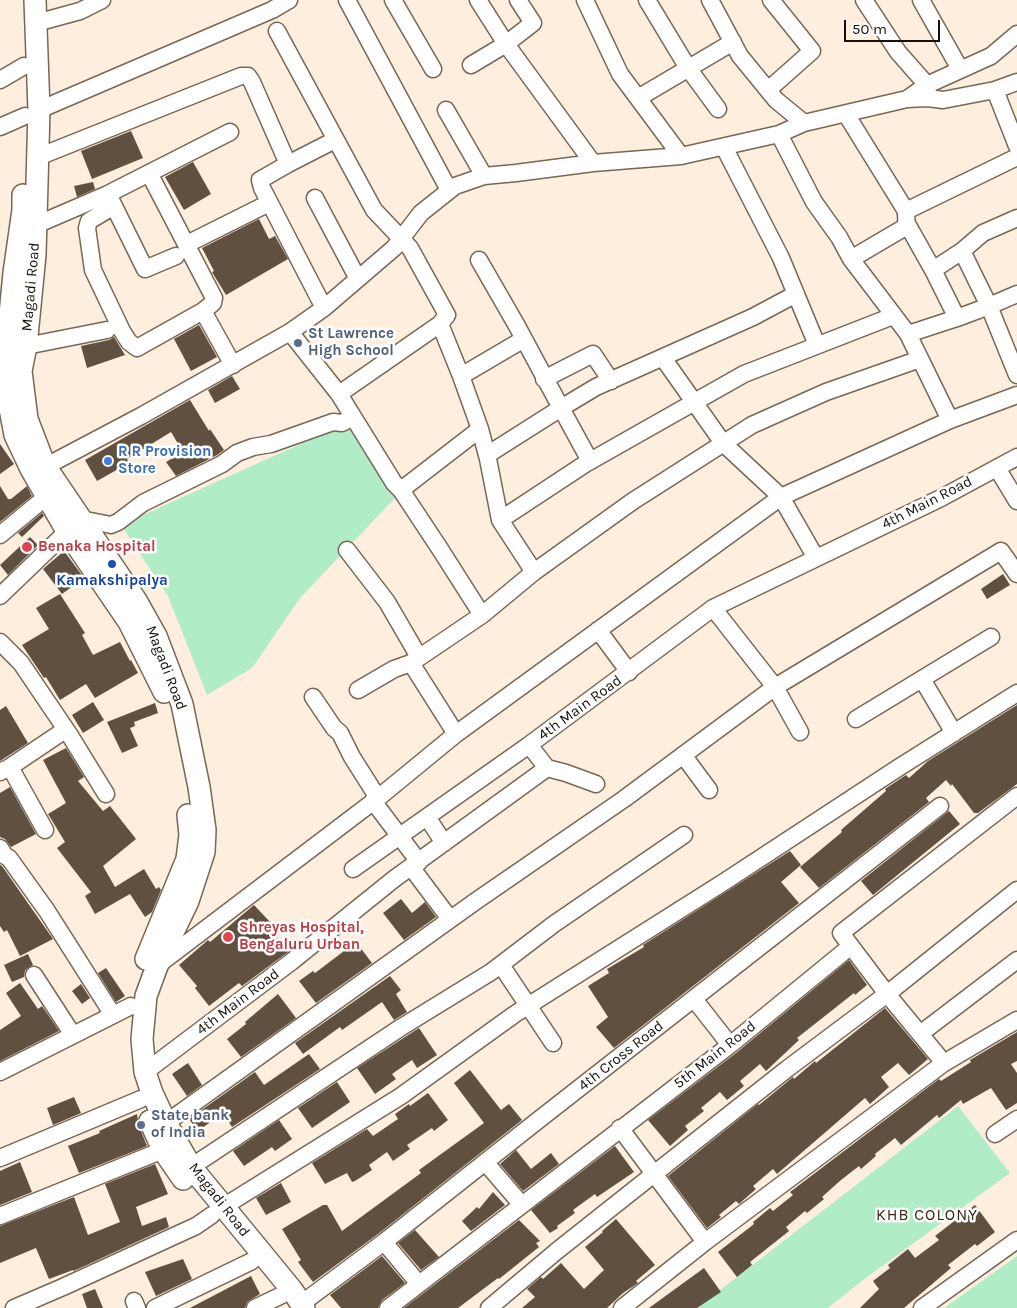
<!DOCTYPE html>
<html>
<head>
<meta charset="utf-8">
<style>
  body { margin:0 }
  #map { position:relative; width:1017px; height:1308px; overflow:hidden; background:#fdeedd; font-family:Karla,sans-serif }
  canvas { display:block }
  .scale { position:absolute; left:844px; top:20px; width:96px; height:22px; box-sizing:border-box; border:2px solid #161009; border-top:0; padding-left:6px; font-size:15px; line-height:18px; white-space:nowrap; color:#161009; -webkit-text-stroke:4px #fefefe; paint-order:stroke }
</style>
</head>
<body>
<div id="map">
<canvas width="1017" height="1308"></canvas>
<div class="scale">50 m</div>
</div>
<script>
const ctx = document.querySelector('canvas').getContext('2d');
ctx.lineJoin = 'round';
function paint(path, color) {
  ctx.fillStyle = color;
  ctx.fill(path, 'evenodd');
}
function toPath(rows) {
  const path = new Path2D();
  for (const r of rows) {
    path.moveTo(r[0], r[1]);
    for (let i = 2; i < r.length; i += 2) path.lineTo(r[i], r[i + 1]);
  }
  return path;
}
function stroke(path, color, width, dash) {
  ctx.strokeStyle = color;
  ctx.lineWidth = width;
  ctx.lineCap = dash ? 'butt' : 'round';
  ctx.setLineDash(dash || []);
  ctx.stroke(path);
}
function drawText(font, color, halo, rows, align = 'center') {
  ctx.font = font + ' Karla,sans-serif';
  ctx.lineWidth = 5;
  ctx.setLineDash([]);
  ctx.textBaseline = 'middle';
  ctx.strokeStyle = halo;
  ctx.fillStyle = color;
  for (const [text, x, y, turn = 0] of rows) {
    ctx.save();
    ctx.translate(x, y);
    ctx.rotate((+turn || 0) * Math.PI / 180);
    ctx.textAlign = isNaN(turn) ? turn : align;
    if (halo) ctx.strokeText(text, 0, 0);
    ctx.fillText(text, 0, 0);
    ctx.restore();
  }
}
paint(toPath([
  [349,422,397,496,300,598,252,668,207,695,168,596,121,525],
  [958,1106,1010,1173,863,1280,828,1308,697,1308],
  [1017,1256,1017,1308,944,1308]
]), '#b0edc7');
paint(toPath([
  [131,131,143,158,92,179,81,151],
  [193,162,211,194,184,210,165,177],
  [93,182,95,189,77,197,74,186],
  [259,219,269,239,275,236,288,259,226,295,212,272,214,271,202,248],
  [199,325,217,357,191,371,174,339],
  [114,337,125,355,87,368,81,346,109,340],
  [232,376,240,389,215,403,208,390],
  [190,400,209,431,210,429,224,450,217,455,176,476,166,462,183,452,171,432,127,459,129,463,97,481,85,460],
  [0,444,14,464,0,474],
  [0,486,8,499,11,499,27,486,32,496,0,522],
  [42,513,44,516,22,537,18,533],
  [30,537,38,545,8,575,0,565],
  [64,551,84,578,62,594,43,569],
  [1003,574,1010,585,987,599,981,589],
  [60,594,85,633,82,635,93,655,120,642,130,661,131,660,138,673,95,698,86,684,60,700,46,677,44,678,22,645,49,629,36,608],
  [93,702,104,720,83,733,72,715],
  [155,703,158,713,134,722,135,726,130,728,138,746,122,753,107,722],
  [1017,705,1017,784,978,813,974,813,952,784,951,786,946,780,926,798,929,802,819,888,800,867,842,832,841,830,886,791,885,789,906,775,909,778,928,761],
  [6,706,28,743,0,761,0,710],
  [66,748,84,777,78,781,103,811,110,806,136,839,103,866,115,887,144,869,156,889,159,887,161,890,152,912,145,917,130,894,95,914,85,896,91,892,57,848,65,842,48,814,66,803,43,760],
  [10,787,36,834,11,847,5,839,0,837,0,793],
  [949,811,960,824,873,895,861,881],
  [790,851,801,865,781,882,799,903,614,1048,596,1027,608,1017,588,986,609,973,607,969,644,947,643,945],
  [0,865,2,866,53,939,20,956,7,930,4,932,0,926],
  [401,899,412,913,425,902,436,917,404,940,383,913],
  [254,905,271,923,268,926,288,952,242,986,239,983,209,1006,195,988,197,986,179,965,208,940,210,942],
  [356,942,372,963,316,1003,299,981,313,971,315,973],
  [28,954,33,965,25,970,24,977,12,982,4,965],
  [849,960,867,985,855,995,854,993,797,1038,799,1040,766,1071,760,1064,740,1081,744,1086,727,1100,720,1092,701,1108,704,1111,685,1126,688,1130,670,1146,648,1120,736,1053],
  [106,968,125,996,116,1002,98,973],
  [390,976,401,990,396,994,407,1012,394,1020,382,1002,342,1030,340,1027,303,1054,295,1043],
  [20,983,38,1009,42,1006,59,1031,0,1061,0,1030,21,1016,6,993],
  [81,984,90,998,82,1004,72,991],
  [278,994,296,1018,241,1057,227,1039,246,1024,245,1022],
  [885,1008,928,1059,909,1075,898,1063,881,1077,889,1087,870,1104,865,1098,777,1174,773,1169,753,1186,756,1189,739,1204,736,1201,719,1215,721,1217,707,1228,668,1176,758,1104,759,1105,793,1077,794,1079,815,1061,816,1063],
  [419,1028,437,1055,417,1068,412,1060,392,1074,396,1079,375,1094,357,1068],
  [1017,1032,1017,1061,1011,1064,1017,1073,1017,1103,1006,1110,991,1088,963,1104,961,1100,939,1118,937,1115,901,1145,895,1138,875,1154,876,1156,861,1169,859,1166,841,1180,822,1197,824,1199,807,1213,805,1211,786,1227,789,1231,750,1262,752,1265,737,1277,718,1252,754,1224,753,1222,770,1208,773,1211,793,1195,790,1192,939,1079,941,1081,971,1062,970,1060],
  [309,1054,320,1069,232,1127,223,1113,198,1131,189,1119,255,1072,264,1085],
  [188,1063,202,1085,187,1096,172,1074],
  [470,1070,501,1110,509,1104,522,1120,378,1234,313,1282,298,1262,301,1260,282,1229,323,1205,327,1205,342,1231,421,1173,419,1170,484,1123,454,1083],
  [337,1082,350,1102,312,1128,298,1108],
  [428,1093,448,1120,434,1131,432,1128,407,1145,410,1149,393,1161,387,1152,369,1165,372,1170,355,1181,352,1182,347,1173,325,1184,312,1163,367,1129,373,1136,398,1119,395,1114,409,1104,410,1106],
  [74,1097,81,1113,53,1125,47,1108],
  [137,1114,139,1126,147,1146,79,1173,68,1146,100,1133,99,1131],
  [279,1120,292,1139,275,1151,272,1147,244,1166,233,1151],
  [615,1146,634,1172,597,1197,595,1194,573,1210,575,1213,557,1226,558,1228,550,1233,531,1210],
  [516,1150,531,1169,551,1153,559,1164,523,1191,500,1164],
  [20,1162,32,1192,0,1205,0,1171],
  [155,1164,168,1194,136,1207,142,1226,166,1217,169,1227,78,1269,73,1271,73,1270,49,1279,36,1248,0,1263,0,1226,74,1197,88,1235,120,1222,105,1184],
  [281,1183,291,1202,266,1215,256,1198],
  [493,1192,505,1205,471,1231,462,1221,477,1207,479,1209],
  [975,1205,995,1232,977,1246,975,1244,948,1265,951,1268,904,1308,860,1308,879,1289,873,1281,890,1268,888,1265,908,1249,915,1258,939,1240,935,1236],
  [616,1219,655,1265,636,1281,638,1283,623,1293,607,1308,522,1308,535,1297,527,1289,541,1277,543,1279,561,1263,584,1289,604,1270,585,1247,603,1232,602,1231],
  [519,1220,540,1241,536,1243,539,1247,499,1279,498,1278,458,1308,404,1308],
  [415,1230,439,1257,421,1270,398,1243],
  [382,1256,405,1283,382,1300,378,1308,341,1308,330,1295],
  [183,1259,192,1279,156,1296,145,1272],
  [704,1268,721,1292,697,1308,649,1308],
  [251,1276,260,1294,247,1302,245,1308,190,1308],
  [95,1289,103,1308,87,1308,82,1294]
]), '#5f503f');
const minor = toPath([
  [347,0,449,190],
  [393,0,433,69],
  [478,0,506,44,593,163],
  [585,0,620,74,681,156],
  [647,0,688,68,718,109],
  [710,0,740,56,776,100,804,123],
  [864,0,898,52,927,85,928,94],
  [921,0,960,69],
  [36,23,80,11,102,0],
  [277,31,374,210,410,248,447,315,440,324,461,376,480,429,488,459,500,520,534,572],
  [471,65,506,44,533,23,518,0],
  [0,80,24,66],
  [768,90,812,51,771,0],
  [995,90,1017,146],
  [638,98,733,42],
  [907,99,927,85,991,56,1017,34],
  [39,110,272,10,289,0],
  [446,110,484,176],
  [846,114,906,211,1017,157],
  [0,127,25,116],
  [779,134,814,202,839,237,851,259,908,334,950,420],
  [724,147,781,258,817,345],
  [38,157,241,76,248,76,252,82,288,164,335,140],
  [288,164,260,180,262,188,324,308],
  [109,196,145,269,176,256],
  [315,198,358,279],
  [114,206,89,221,87,228,93,270,122,331,129,342,137,348,203,311,213,303,214,298,149,173],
  [1017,218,983,233,962,251,989,306,1017,294],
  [906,222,933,270,957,318,908,334],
  [36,225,108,194,230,132],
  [191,242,269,203],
  [851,259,907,226,906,215],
  [479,260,517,326,561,408,596,387,753,317,796,294],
  [933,270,962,251],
  [203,311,233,365],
  [957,318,989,306,1017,375],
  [290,332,339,394,394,483,401,490,440,549,482,615],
  [26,346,107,330],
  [663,358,723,443,781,497,816,558],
  [461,376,524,339],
  [544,379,593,354,611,381],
  [339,394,440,324],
  [487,455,561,408,590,461],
  [997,468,1017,501],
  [35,472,141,416,290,332,324,308,394,248,421,213,455,186,484,176,516,173,593,163,681,156,779,134,804,123,907,99,928,98,943,100,995,90,1017,82],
  [401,490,480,429],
  [500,520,585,464,744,374,893,316],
  [0,535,46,497],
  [347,550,387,602,419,657],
  [0,596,80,519,111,525,118,522,143,503,222,464,237,453,253,447,271,444,333,422,342,423,353,417],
  [713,608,775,687,800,732],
  [598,630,629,672],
  [0,642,21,663,69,734,106,794],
  [922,679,954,733],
  [358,690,394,669,411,663],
  [313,697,334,728,340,733,352,757,378,798],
  [856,719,991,637],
  [456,734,411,663,482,615,534,572,633,501,752,425,826,392,920,359],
  [683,755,709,790],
  [10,767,45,830],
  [547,768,529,745,713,608,941,498,1017,457],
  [547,768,566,773,596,784],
  [0,772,10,767,62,732,65,731],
  [373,801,419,862],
  [427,817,444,843],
  [0,848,5,856,9,858,47,911,113,1015],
  [411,867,450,919],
  [353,869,529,745],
  [158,965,378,798,456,734,781,497,950,420,1017,395],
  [501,965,553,1043],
  [34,975,73,1035],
  [694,999,730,1045],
  [920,1034,1017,960],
  [944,1063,887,994,841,933,1017,796],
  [0,1072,131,1006],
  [145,1072,291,962,394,879,547,768],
  [166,1123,476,901,624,799,775,687,1001,551,1017,574],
  [620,1128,705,1242],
  [995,1134,1017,1119],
  [0,1158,141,1099],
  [485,1162,522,1205],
  [191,1167,400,1028,491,972,554,924,684,835],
  [223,1207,401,1096,515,1014,724,882,898,768,1017,693],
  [0,1216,163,1150],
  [384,1242,419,1284],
  [134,1301,137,1308],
  [301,1304,384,1242,541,1118,940,806],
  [14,1308,63,1287,196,1226,212,1215],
  [155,1308,252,1261],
  [255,1308,282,1295],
  [388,1308,730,1045,851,946],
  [489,1308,558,1250,654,1174,787,1069,887,994,1017,890],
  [622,1308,705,1242,944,1063,1017,1020],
  [922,1308,1017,1240]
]);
const major = toPath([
  [35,0,39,110,35,255,26,346,21,371,27,419,45,466,137,602,156,636,182,704,199,787,205,830,204,852,188,901,157,966,146,996,142,1039,145,1072,152,1093,166,1123,191,1167,292,1290,304,1308],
  [23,195,23,210,14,273,8,335,9,403,15,435,31,469,67,531,129,622,164,692],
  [146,959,187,859,190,835,188,815],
  [150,1121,163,1150,183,1179]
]);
stroke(minor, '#776755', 19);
stroke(major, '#776755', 24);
stroke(minor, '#fff', 16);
stroke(major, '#fff', 21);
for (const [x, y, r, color] of [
  [298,343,5,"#5c6f8a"],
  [108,461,5,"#3f7fe0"],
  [27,547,6,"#e0444e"],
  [112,564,5,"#1a4fb4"],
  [228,937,6,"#e0444e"],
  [141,1125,5,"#5c6f8a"]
]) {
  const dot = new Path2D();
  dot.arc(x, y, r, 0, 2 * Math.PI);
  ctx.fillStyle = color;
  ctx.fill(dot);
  stroke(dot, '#fefefe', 2);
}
drawText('15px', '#161009', '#fefefe', [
  ["Magadi Road",31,287,-85],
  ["4th Main Road",927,503,-27],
  ["Magadi Road",166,668,69],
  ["4th Main Road",580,708,-36],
  ["4th Main Road",238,1002,-37],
  ["5th Main Road",715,1055,-38],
  ["4th Cross Road",621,1056,-38],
  ["Magadi Road",219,1200,52]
]);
drawText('bold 15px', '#4e5e75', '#fefefe', [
  ["St Lawrence",308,334],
  ["High School",308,351],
  ["State bank",151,1116],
  ["of India",151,1133]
], 'left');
drawText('bold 15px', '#366cbe', '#fefefe', [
  ["R R Provision",118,452],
  ["Store",118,469]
], 'left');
drawText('bold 15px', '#be3a42', '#fefefe', [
  ["Benaka Hospital",38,547],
  ["Shreyas Hospital,",239,928],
  ["Bengaluru Urban",239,945]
], 'left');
drawText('bold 15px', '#164399', '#fefefe', [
  ["Kamakshipalya",112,581]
]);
ctx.letterSpacing = '1px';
drawText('16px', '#342716', '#fefefe', [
  ["KHB COLONY",927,1215]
]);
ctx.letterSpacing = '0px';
</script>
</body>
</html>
